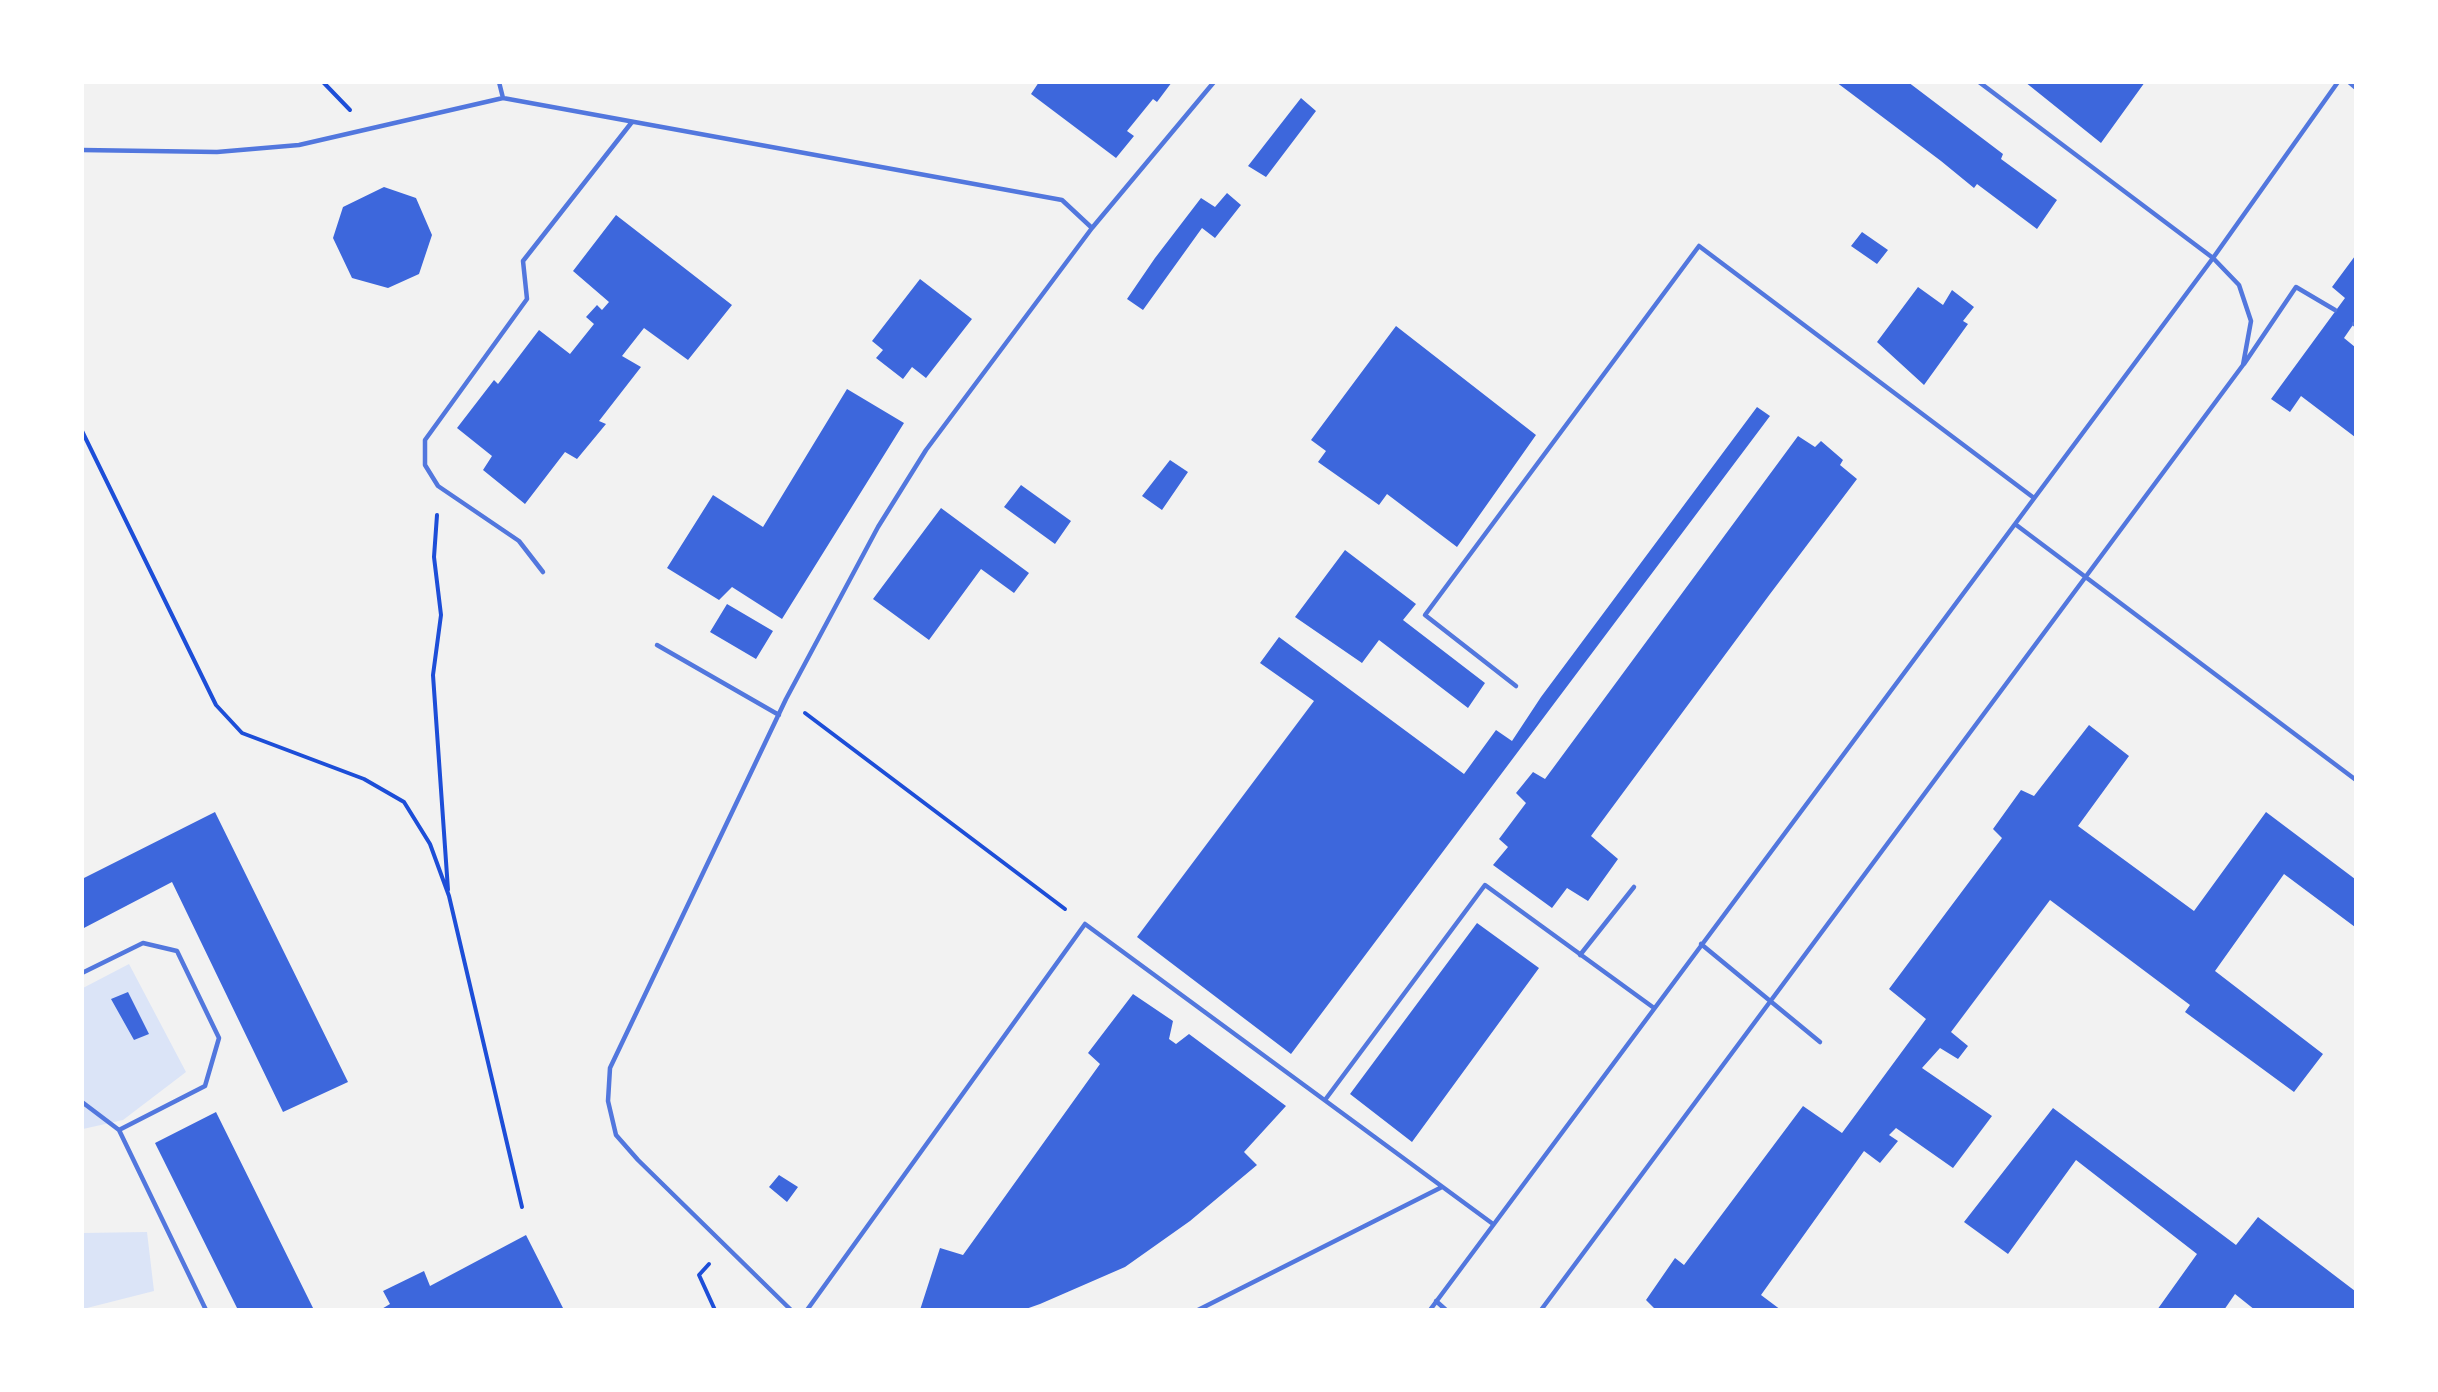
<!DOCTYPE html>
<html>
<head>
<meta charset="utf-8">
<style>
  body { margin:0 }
  #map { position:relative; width:2438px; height:1392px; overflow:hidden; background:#f2f2f2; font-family:"Space Grotesk",sans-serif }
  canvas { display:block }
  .frame { position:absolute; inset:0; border:84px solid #fff; pointer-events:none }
</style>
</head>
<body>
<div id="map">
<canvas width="2438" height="1392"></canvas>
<div class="frame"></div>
</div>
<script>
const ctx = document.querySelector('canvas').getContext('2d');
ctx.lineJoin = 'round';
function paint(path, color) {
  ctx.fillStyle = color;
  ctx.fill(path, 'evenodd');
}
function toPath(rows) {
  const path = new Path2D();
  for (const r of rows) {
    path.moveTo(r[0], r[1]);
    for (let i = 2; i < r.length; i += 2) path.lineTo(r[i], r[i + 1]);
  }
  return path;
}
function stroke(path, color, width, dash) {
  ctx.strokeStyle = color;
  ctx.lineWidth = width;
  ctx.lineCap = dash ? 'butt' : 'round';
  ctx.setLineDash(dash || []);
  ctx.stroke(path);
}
paint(toPath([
  [129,964,186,1072,123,1120,83,1129,83,988],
  [147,1232,154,1291,83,1309,83,1233]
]), '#dbe4f7');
paint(toPath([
  [1039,82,1172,82,1157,102,1153,99,1127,131,1134,136,1116,158,1031,94],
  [1836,82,1908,82,2003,154,2001,159,2057,200,2037,229,1977,184,1974,188,1941,161],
  [2025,82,2145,82,2101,143],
  [1301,98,1316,111,1266,177,1248,166],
  [384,187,416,198,432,235,419,274,388,288,352,278,333,238,343,207],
  [1227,193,1241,205,1215,238,1202,228,1143,310,1127,299,1155,258,1201,198,1215,207],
  [616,215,732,305,688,360,644,328,622,356,641,367,599,421,606,424,577,459,565,452,525,504,483,470,492,456,457,428,494,380,498,384,539,330,570,354,594,324,586,317,597,305,602,310,609,302,573,271],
  [1862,232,1888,250,1877,264,1851,246],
  [2355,256,2355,322,2344,338,2355,347,2355,437,2301,396,2290,412,2271,399,2345,298,2332,287],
  [920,279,972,319,926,378,912,367,903,379,876,358,883,350,872,341],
  [1918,287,1943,305,1952,290,1974,307,1963,321,1968,324,1924,385,1877,342],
  [1396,326,1536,435,1457,547,1387,494,1379,505,1318,462,1326,451,1311,440],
  [847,389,904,423,782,619,732,587,719,600,667,568,713,495,763,527],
  [1757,407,1770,416,1291,1054,1137,937,1314,701,1260,663,1279,637,1464,774,1496,730,1512,741,1541,697],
  [1798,436,1815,447,1821,441,1843,460,1840,465,1857,479,1770,594,1591,836,1618,859,1588,901,1567,888,1552,908,1493,865,1508,847,1499,839,1526,803,1516,793,1533,772,1545,779],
  [1170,460,1188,472,1162,510,1142,496],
  [1021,485,1071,521,1055,544,1004,507],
  [941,508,1029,573,1014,593,981,569,929,640,873,599],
  [1345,550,1416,604,1403,620,1485,683,1468,708,1379,640,1362,663,1295,617],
  [727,604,773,631,756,659,710,632],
  [2089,725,2129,756,2078,826,2194,911,2266,812,2355,879,2355,927,2284,874,2215,971,2323,1054,2294,1092,2185,1012,2190,1005,2050,900,1951,1032,1968,1046,1958,1059,1940,1048,1922,1068,1992,1116,1953,1168,1896,1128,1889,1135,1898,1141,1880,1163,1864,1151,1761,1295,1781,1310,1656,1310,1646,1300,1675,1258,1684,1265,1803,1106,1842,1133,1926,1019,1889,989,2002,838,1993,829,2021,790,2034,796],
  [215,812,348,1082,283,1112,172,882,82,929,82,879],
  [1477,923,1539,968,1412,1142,1350,1094],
  [128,992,149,1034,134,1040,111,999],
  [1133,994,1173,1021,1169,1039,1176,1044,1189,1034,1286,1106,1244,1152,1257,1165,1190,1221,1125,1267,1040,1304,1023,1310,920,1310,940,1248,963,1255,1100,1064,1088,1053],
  [2053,1108,2236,1245,2258,1217,2355,1291,2355,1310,2255,1310,2235,1294,2224,1310,2157,1310,2197,1254,2076,1160,2008,1254,1964,1222],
  [216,1112,314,1310,238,1310,155,1143],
  [779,1175,798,1187,787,1202,769,1187],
  [526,1235,564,1310,380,1310,390,1304,383,1291,424,1271,430,1286]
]), '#3d67dc');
stroke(toPath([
  [323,82,350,110],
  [82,431,216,705,242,733,364,779,404,802,430,844,449,896,522,1207],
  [437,515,434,557,441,615,433,675,448,890],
  [805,713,1065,909],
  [709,1264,699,1275,715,1310]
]), '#1d4ed8', 4);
stroke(toPath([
  [499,82,503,98],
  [2349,82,2356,88],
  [82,150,217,152,299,145,503,98,1062,200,1092,228],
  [2354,324,2356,325],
  [2244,364,2296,287,2335,310],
  [2015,524,2356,780],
  [543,572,519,541,438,486,425,465,425,440,527,299,523,261,632,122],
  [657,645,779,715],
  [1516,686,1425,615,1699,246,2034,498],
  [1701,944,1820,1042],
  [1580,955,1634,887],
  [82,973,143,943,177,951,219,1038,205,1086,119,1130],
  [1325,1100,1485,885,1654,1008],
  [82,1102,119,1130,206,1310],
  [1436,1301,1446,1310],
  [791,1310,638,1160,616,1135,608,1101,610,1068,786,699,878,527,926,450,1092,228,1214,82],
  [807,1310,1085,924,1493,1224],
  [1198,1310,1442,1187],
  [1430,1310,2213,258,2338,82],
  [1541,1310,2243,365,2251,321,2239,285,2213,258,1979,82]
]), '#5277de', 4.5);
</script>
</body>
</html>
